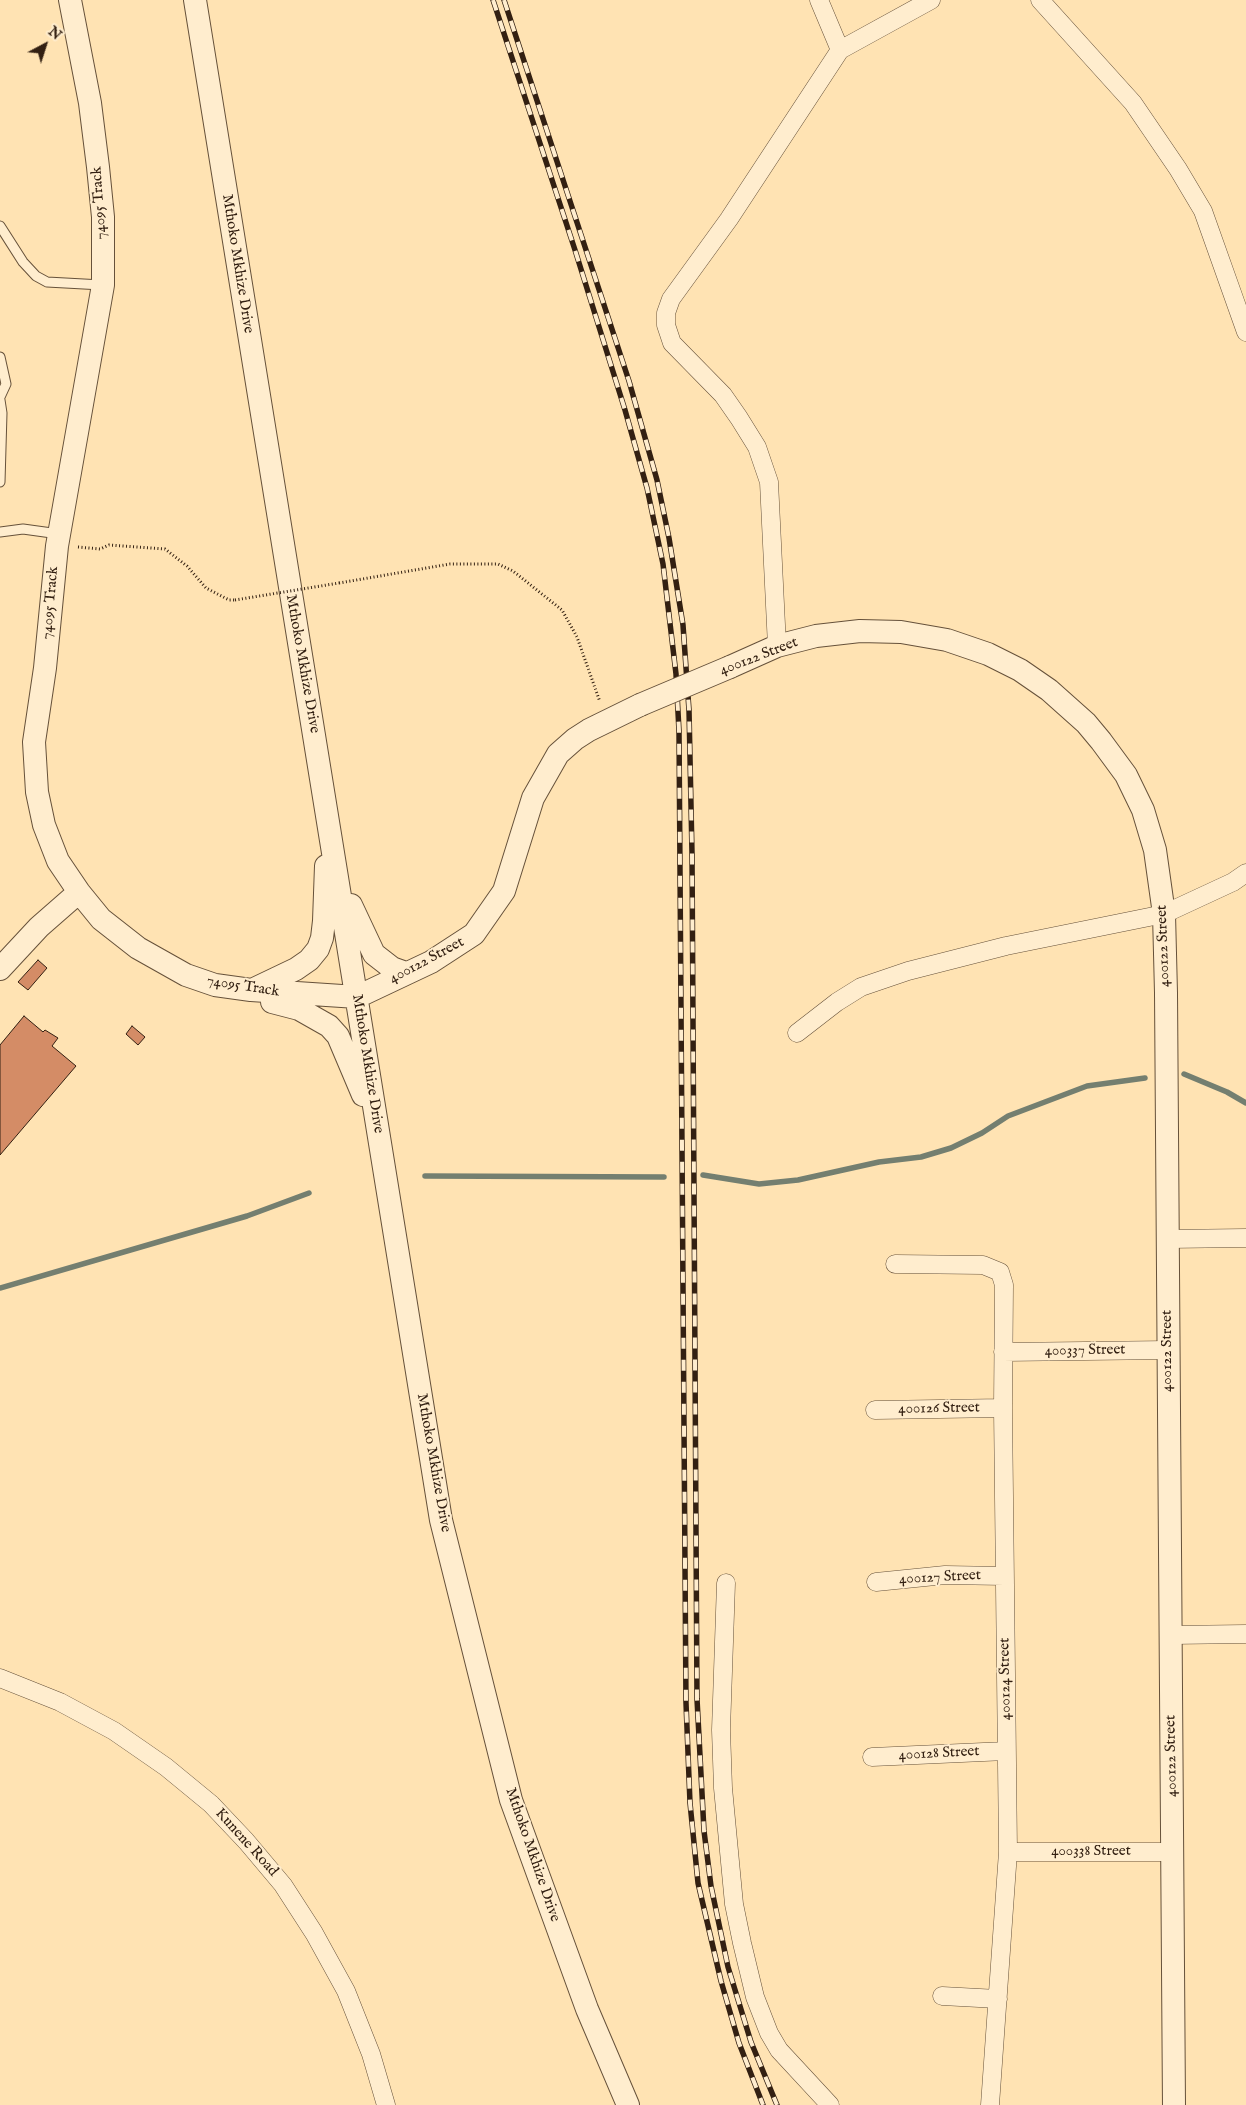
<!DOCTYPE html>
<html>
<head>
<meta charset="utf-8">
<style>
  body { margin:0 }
  #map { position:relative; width:1246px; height:2105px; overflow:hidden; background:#ffe3b3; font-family:"IM FELL English",serif }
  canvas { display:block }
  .north { position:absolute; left:20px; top:20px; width:50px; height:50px; -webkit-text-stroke:4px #ffedce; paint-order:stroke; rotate:40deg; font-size:14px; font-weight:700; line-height:20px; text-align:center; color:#332012 }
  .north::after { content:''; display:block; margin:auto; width:18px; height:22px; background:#332012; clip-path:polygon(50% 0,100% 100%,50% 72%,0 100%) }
</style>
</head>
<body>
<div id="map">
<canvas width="1246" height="2105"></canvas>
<div class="north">N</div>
</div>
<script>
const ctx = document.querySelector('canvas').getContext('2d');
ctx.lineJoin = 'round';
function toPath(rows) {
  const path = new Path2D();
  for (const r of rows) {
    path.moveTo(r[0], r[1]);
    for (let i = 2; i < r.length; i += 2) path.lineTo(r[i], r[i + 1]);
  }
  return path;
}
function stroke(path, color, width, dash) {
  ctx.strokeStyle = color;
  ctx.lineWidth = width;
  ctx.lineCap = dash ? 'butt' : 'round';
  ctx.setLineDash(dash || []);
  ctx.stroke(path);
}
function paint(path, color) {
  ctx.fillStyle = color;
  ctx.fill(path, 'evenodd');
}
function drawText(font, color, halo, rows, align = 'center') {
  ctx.font = font + ' "IM FELL English",serif';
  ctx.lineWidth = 4;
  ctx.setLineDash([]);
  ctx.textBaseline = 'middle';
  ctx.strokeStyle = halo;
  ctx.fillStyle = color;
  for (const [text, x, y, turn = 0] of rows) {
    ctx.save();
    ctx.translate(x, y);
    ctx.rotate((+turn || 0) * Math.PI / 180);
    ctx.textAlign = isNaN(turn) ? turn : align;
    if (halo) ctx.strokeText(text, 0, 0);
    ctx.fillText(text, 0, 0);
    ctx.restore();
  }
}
stroke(toPath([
  [1184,1074,1227,1092,1246,1103],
  [703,1175,759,1184,798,1180,879,1162,921,1157,951,1148,982,1133,1008,1116,1087,1086,1145,1078],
  [425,1176,664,1177],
  [0,1288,247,1216,309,1193]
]), '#747f70', 5.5);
const building = toPath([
  [38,960,47,968,28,990,18,982,38,960],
  [24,1016,43,1032,45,1030,58,1038,52,1046,76,1066,0,1155,0,1045,24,1016],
  [132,1026,145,1037,138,1045,126,1034,132,1026]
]);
paint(building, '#d48c66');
stroke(building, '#332012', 1);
const service = toPath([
  [0,226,23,262,36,276,47,282,102,285],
  [0,357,6,384,0,397],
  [0,400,2,413,0,482],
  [0,532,23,529,59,534]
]);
const minor = toPath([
  [819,0,840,50],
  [1040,0,1133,103,1178,169,1203,211,1246,332],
  [777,646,769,482,757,447,739,418,723,395,672,343,666,325,666,313,671,299,729,219,840,50,931,0],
  [797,1033,837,1002,861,987,908,971,1006,946,1164,914,1233,882,1246,873],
  [1167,1239,1246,1238],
  [895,1264,983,1265,1000,1272,1004,1285,1003,1408,1008,1852,990,2105],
  [1003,1352,1168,1350],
  [875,1410,1003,1408],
  [876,1582,945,1575,1004,1576],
  [726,1583,721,1730,723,1788,734,1904,742,1943,755,1997,769,2033,779,2050,830,2105],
  [1171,1635,1246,1634],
  [0,1678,60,1702,114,1731,166,1767,211,1804,246,1841,283,1885,314,1933,346,1991,371,2054,386,2105],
  [872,1757,1006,1751],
  [1008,1852,1173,1852],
  [942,1996,998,1999]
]);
const tertiary = toPath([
  [70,0,90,103,98,167,103,217,103,285,57,546,45,668,34,742,37,792,44,825,58,861,79,892,101,919,138,948,186,975,215,985,251,990,357,997,431,962,474,934,504,891,533,798,558,754,575,739,589,730,640,705],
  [195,0,441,1520,511,1800,587,2009,628,2105],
  [730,667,777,646,816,636,860,631,901,632,947,640,988,654,1020,670,1049,690,1086,723,1101,741,1126,775,1143,810,1155,850,1164,914,1166,993,1174,2105],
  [351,905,374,954,392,968,406,973],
  [0,969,39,927,79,892],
  [252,990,296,969,309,960,318,949,322,938,324,921,326,866],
  [272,1002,299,1009,329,1026,338,1036,363,1095]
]);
stroke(service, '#66513a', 11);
stroke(minor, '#66513a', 19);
stroke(tertiary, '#66513a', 24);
stroke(toPath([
  [78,547,100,549,109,545,165,549,187,566,206,588,229,600,235,600],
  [339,583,450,564,498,564,513,571,562,610,577,637,600,702]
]), '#332012', 3, [1, 2.5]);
stroke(service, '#ffedce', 9);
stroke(minor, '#ffedce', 18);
stroke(tertiary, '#ffedce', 22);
const rail = toPath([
  [493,0,575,250,625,410,647,488,663,564,676,674,679,731,686,1703,690,1803,698,1883,721,1981,739,2043,763,2105],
  [504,0,629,381,657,480,669,538,683,625,689,710,692,853,697,1699,704,1831,711,1886,728,1967,751,2042,777,2105]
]);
stroke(rail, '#332012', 5.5);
stroke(rail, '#ffedce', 4, [11]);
const tertiaryBridge = toPath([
  [640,705,730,667]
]);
stroke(tertiaryBridge, '#66513a', 24, []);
stroke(toPath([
  [235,600,339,583]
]), '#332012', 3, [1, 2.5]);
stroke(tertiaryBridge, '#ffedce', 22);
drawText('15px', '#332012', '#ffedce', [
  ["74095 Track",100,203,-94],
  ["Mthoko Mkhize Drive",237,264,81],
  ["74095 Track",51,603,-85],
  ["400122 Street",759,657,-21],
  ["Mthoko Mkhize Drive",302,664,80],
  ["400122 Street",1164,946,-92],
  ["400122 Street",427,961,-28],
  ["74095 Track",243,987,9],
  ["Mthoko Mkhize Drive",367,1064,81],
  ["400337 Street",1085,1351,-1],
  ["400122 Street",1168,1351,-90],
  ["400126 Street",939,1409,-1],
  ["Mthoko Mkhize Drive",433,1463,80],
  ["400127 Street",940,1578,-3],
  ["400124 Street",1006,1679,-91],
  ["400128 Street",939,1754,-3],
  ["400122 Street",1172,1756,-91],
  ["Kunene Road",246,1843,48],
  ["400338 Street",1091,1852],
  ["Mthoko Mkhize Drive",532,1855,71]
]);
</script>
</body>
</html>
